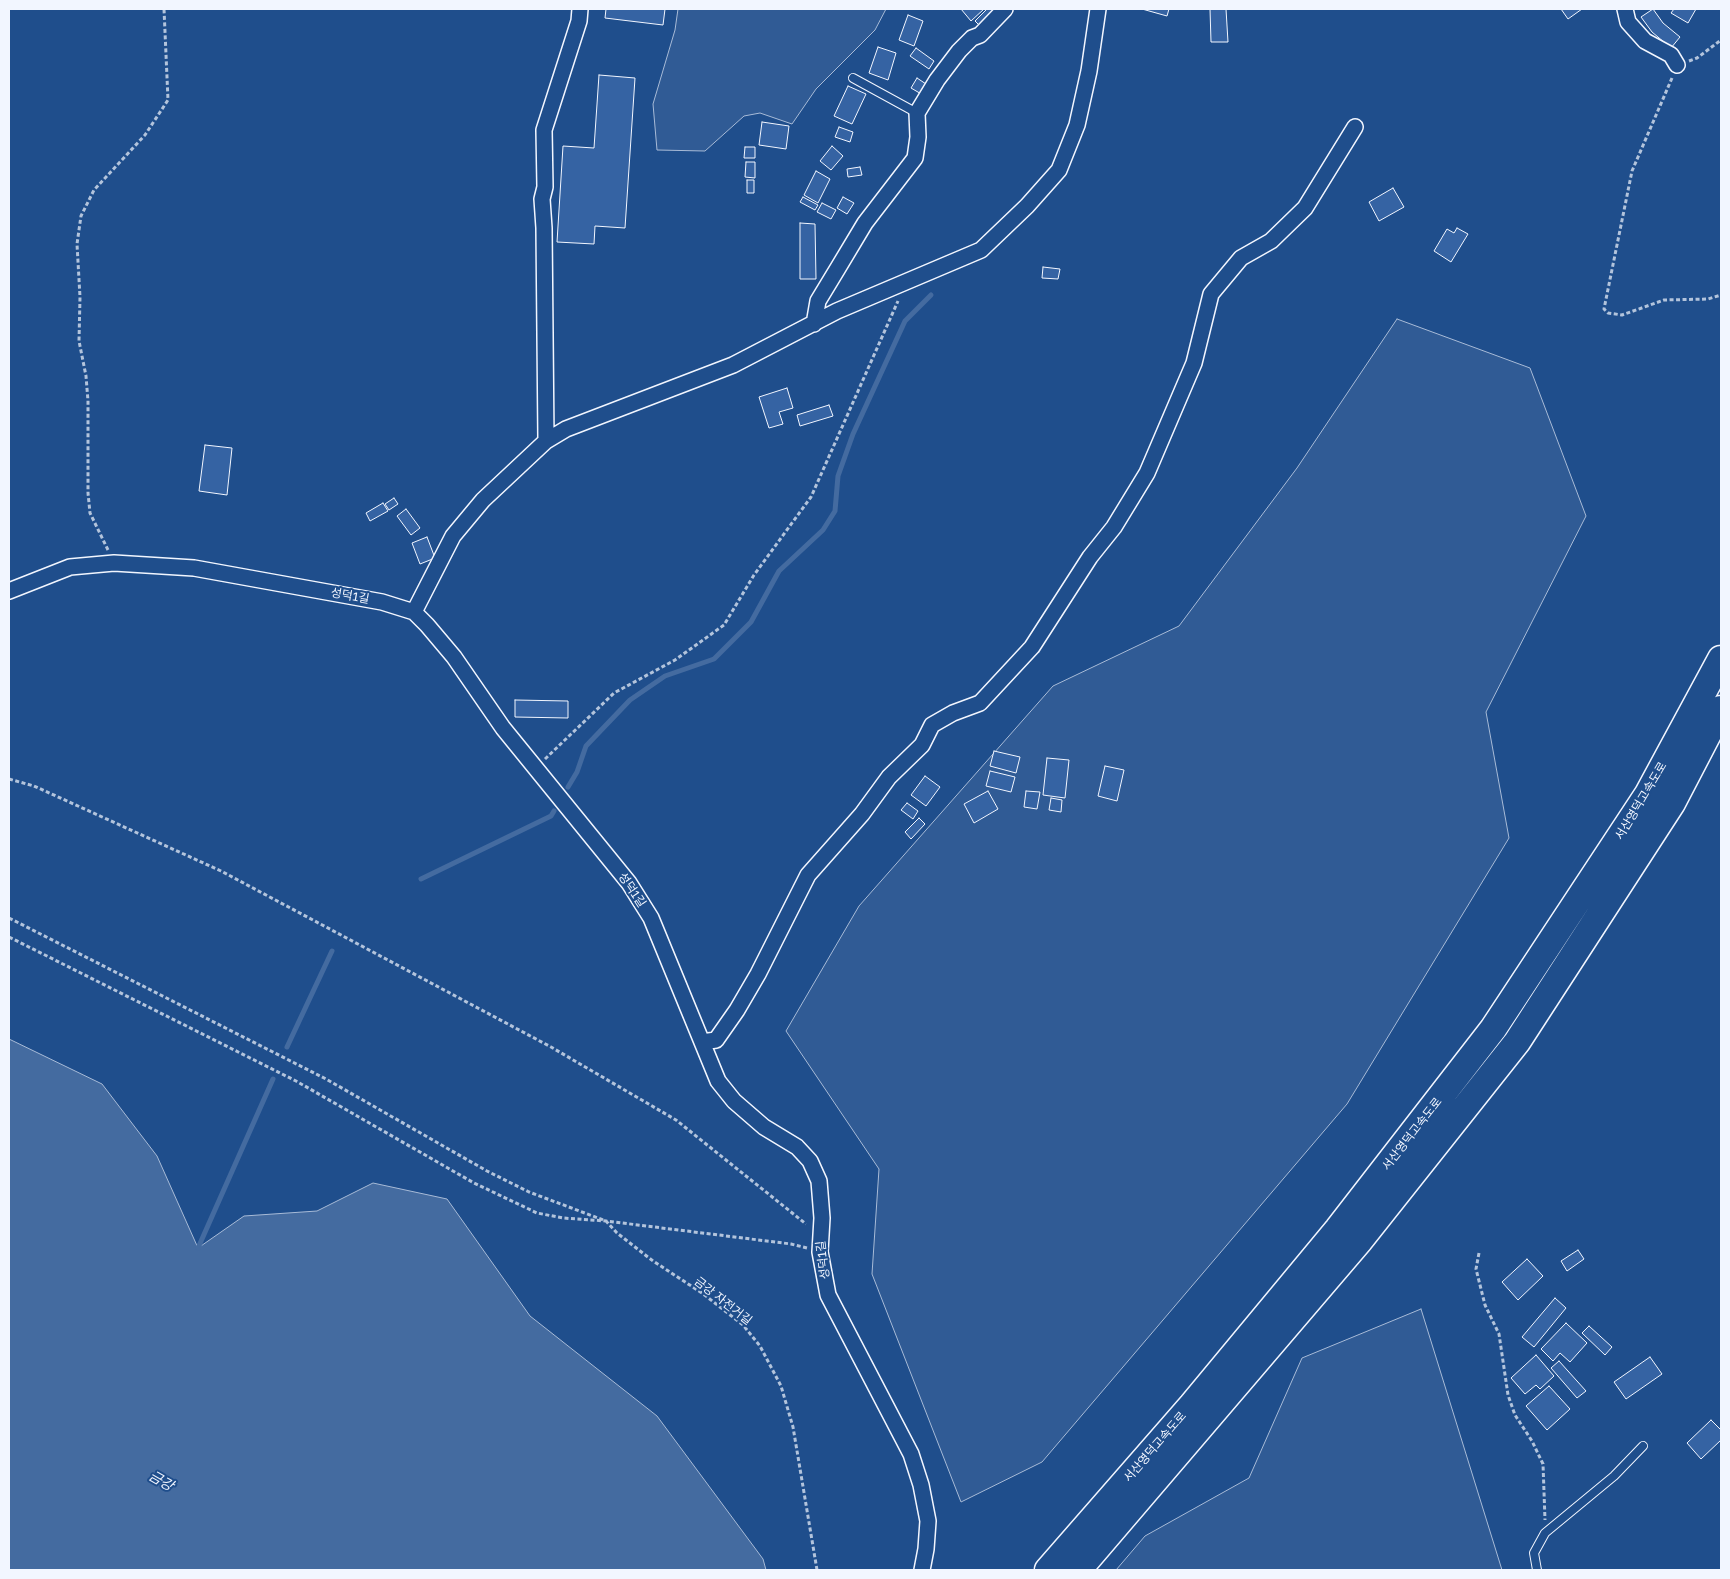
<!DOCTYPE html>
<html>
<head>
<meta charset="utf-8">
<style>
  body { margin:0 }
  #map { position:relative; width:1730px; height:1579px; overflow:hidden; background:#1f4e8c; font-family:"Golos Text",sans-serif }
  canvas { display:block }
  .frame { position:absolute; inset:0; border:10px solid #f2f6ff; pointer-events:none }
</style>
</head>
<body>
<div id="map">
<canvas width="1730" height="1579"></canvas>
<div class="frame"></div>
</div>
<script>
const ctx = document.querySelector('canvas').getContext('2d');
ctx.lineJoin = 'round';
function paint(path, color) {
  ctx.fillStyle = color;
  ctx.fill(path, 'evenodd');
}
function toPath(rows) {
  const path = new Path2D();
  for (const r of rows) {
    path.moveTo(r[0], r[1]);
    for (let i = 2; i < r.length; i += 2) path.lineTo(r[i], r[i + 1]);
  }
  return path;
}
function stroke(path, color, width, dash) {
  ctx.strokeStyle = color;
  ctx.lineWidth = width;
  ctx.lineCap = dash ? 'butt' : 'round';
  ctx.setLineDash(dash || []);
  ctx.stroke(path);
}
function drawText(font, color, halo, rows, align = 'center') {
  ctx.font = font + ' "Golos Text","Noto Sans KR",sans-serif';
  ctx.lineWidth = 4;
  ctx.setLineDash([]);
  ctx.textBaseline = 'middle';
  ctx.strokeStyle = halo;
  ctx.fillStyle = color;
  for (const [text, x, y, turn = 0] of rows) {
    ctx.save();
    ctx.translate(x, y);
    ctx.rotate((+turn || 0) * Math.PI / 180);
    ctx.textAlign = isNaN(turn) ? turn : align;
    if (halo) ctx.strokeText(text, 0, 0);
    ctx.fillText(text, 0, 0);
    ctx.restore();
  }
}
const built = toPath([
  [678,9,886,9,875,30,816,89,792,124,760,113,744,116,705,151,657,150,653,104,675,30,678,9],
  [1397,319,1530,368,1586,516,1486,712,1509,838,1347,1104,1042,1462,961,1502,872,1274,879,1169,786,1031,859,906,1053,686,1179,626,1297,468,1397,319],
  [1421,1309,1502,1570,1116,1570,1145,1536,1249,1478,1302,1358,1421,1309]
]);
paint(built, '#305b95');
stroke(built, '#a8bbd7', 1);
const water = toPath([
  [9,1039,102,1084,157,1156,198,1248,244,1216,317,1211,373,1183,447,1199,530,1316,657,1416,763,1559,766,1570,9,1570,9,1039]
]);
paint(water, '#446ba0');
stroke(water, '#a8bbd7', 1);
stroke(toPath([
  [568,787,577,772,586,746,630,700,665,676,714,659,751,622,779,571,823,530,835,511,838,476,853,434,905,321,931,295],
  [421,879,551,816,554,811],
  [287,1047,332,951],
  [198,1248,273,1079]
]), '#446ba0', 5);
const building = toPath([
  [606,9,665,9,663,25,605,18,606,9],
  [961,9,984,9,971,21,961,9],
  [987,9,1001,9,982,28,975,21,987,9],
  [1142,9,1169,9,1167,16,1142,9],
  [1210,9,1226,9,1228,42,1211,42,1210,9],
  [1561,9,1582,9,1568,19,1561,9],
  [1653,9,1663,23,1680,37,1671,48,1652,32,1641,17,1653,9],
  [1674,9,1696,9,1688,23,1671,13,1674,9],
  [908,15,923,21,914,46,899,40,908,15],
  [878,47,896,53,888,80,869,73,878,47],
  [916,48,934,61,929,69,910,56,916,48],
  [599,75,635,78,625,228,595,226,594,244,557,242,563,146,594,148,599,75],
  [917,78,929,86,923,95,911,88,917,78],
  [848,86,866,94,852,124,834,116,848,86],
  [762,122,789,126,786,149,759,145,762,122],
  [839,127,853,132,850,142,835,137,839,127],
  [832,146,843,156,831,170,820,161,832,146],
  [745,147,755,147,755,158,744,158,745,147],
  [746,162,755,162,755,178,745,177,746,162],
  [860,167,862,175,848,177,847,169,860,167],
  [816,171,830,179,818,203,804,195,816,171],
  [747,180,754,180,754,193,747,193,747,180],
  [1393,188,1404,207,1379,221,1369,202,1393,188],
  [803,197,818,205,815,210,800,202,803,197],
  [843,197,854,203,847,214,837,208,843,197],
  [822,203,836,210,831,219,817,212,822,203],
  [800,223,815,224,816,279,800,279,800,223],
  [1457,228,1468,234,1451,262,1434,251,1447,229,1454,233,1457,228],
  [1043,267,1060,269,1058,279,1042,278,1043,267],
  [787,388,793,408,779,412,783,424,769,428,759,397,787,388],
  [829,405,833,416,800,426,797,415,829,405],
  [205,445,232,448,227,495,199,491,205,445],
  [394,498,398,504,389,510,385,504,394,498],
  [383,503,388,511,370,521,366,513,383,503],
  [406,509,420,528,411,535,397,516,406,509],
  [427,537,435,558,420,564,412,543,427,537],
  [515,700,568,701,568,718,515,717,515,700],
  [994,751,1020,757,1016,773,990,766,994,751],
  [1047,758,1069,760,1065,798,1043,795,1047,758],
  [1105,766,1124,770,1117,801,1098,796,1105,766],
  [990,771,1015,777,1011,792,986,786,990,771],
  [925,776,940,787,926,806,911,795,925,776],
  [988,791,998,809,974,823,964,804,988,791],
  [1026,791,1040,792,1037,809,1024,807,1026,791],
  [1051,798,1062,800,1061,812,1049,810,1051,798],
  [907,803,918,811,913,819,901,810,907,803],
  [919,818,925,824,911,839,905,832,919,818],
  [1578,1250,1584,1259,1567,1271,1561,1261,1578,1250],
  [1527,1259,1543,1276,1518,1300,1502,1282,1527,1259],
  [1555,1298,1566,1308,1534,1347,1522,1337,1555,1298],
  [1566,1323,1587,1343,1570,1362,1560,1353,1553,1361,1541,1349,1566,1323],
  [1589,1326,1612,1347,1605,1355,1582,1333,1589,1326],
  [1536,1355,1554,1376,1540,1389,1536,1385,1525,1394,1511,1378,1536,1355],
  [1650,1357,1662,1374,1626,1399,1614,1382,1650,1357],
  [1559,1361,1586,1391,1577,1398,1551,1368,1559,1361],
  [1549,1386,1570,1409,1547,1430,1526,1406,1549,1386],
  [1711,1420,1721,1430,1721,1440,1701,1459,1687,1443,1711,1420]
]);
paint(building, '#3563a3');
stroke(building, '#f2f6ff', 1);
const service = toPath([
  [853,78,917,113],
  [1537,1570,1534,1553,1545,1533,1614,1476,1643,1446]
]);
const minor = toPath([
  [1625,9,1628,22,1645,41,1671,55,1677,65],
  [814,324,818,301,838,268,865,223,915,158,918,137,917,113,937,80,959,51,972,38,980,35,1005,9],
  [546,441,544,228,542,199,545,187,544,130,579,21,580,9],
  [9,591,70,567,114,563,194,568,382,602,414,612,427,625,454,657,503,728,629,883,651,918,718,1081,734,1101,764,1127,797,1147,810,1161,819,1181,822,1218,820,1252,828,1295,911,1454,921,1485,928,1521,926,1549,922,1570],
  [414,612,453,536,483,500,546,441,566,429,733,365,837,311,981,250,1027,206,1059,170,1077,125,1089,71,1098,9],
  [702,1042,716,1040,737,1010,758,974,808,875,862,814,889,777,922,745,932,725,953,713,980,703,1032,647,1090,557,1114,527,1147,473,1194,363,1211,294,1241,258,1271,241,1305,208,1355,127]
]);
const motorway = toPath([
  [1048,1570,1192,1405,1338,1229,1493,1029,1648,794,1721,659],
  [1078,1570,1360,1240,1517,1042,1672,803,1721,709]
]);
stroke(service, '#f2f6ff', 10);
stroke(minor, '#f2f6ff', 18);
stroke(motorway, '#f2f6ff', 29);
stroke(toPath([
  [1689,61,1697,58,1721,40],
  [1672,78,1632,171,1604,309,1608,313,1622,315,1664,300,1708,299,1721,295],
  [108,550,90,513,88,493,88,401,86,376,79,341,80,297,77,244,81,216,94,190,145,135,168,100,164,9],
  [545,759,614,693,675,660,724,625,754,575,811,497,898,301],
  [9,779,34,786,221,871,551,1047,676,1120,806,1224],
  [9,918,326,1079,487,1171,529,1192,606,1221,617,1233,653,1261,702,1293,743,1325,760,1346,781,1386,793,1427,817,1570],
  [9,937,296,1081,474,1183,537,1213,563,1218,606,1221,791,1244,807,1248],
  [1479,1253,1476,1269,1485,1305,1499,1334,1508,1395,1515,1415,1532,1441,1543,1464,1545,1520]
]), '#b3c4dc', 3, [4, 2.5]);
stroke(service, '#1f4e8c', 8);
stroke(minor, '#1f4e8c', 15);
stroke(motorway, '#1f4e8c', 26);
drawText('12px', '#f2f6ff', '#1f4e8c', [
  ["성덕1길",350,596,10],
  ["서산영덕고속도로",1641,801,-59],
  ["성덕1길",632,890,56],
  ["서산영덕고속도로",1412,1134,-52],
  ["성덕1길",823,1260,-97],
  ["금강 자전거길",723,1301,38],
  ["서산영덕고속도로",1155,1447,-49]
]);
drawText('italic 14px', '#f2f6ff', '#1f4e8c', [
  ["금강",161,1481,30]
]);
</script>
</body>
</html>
